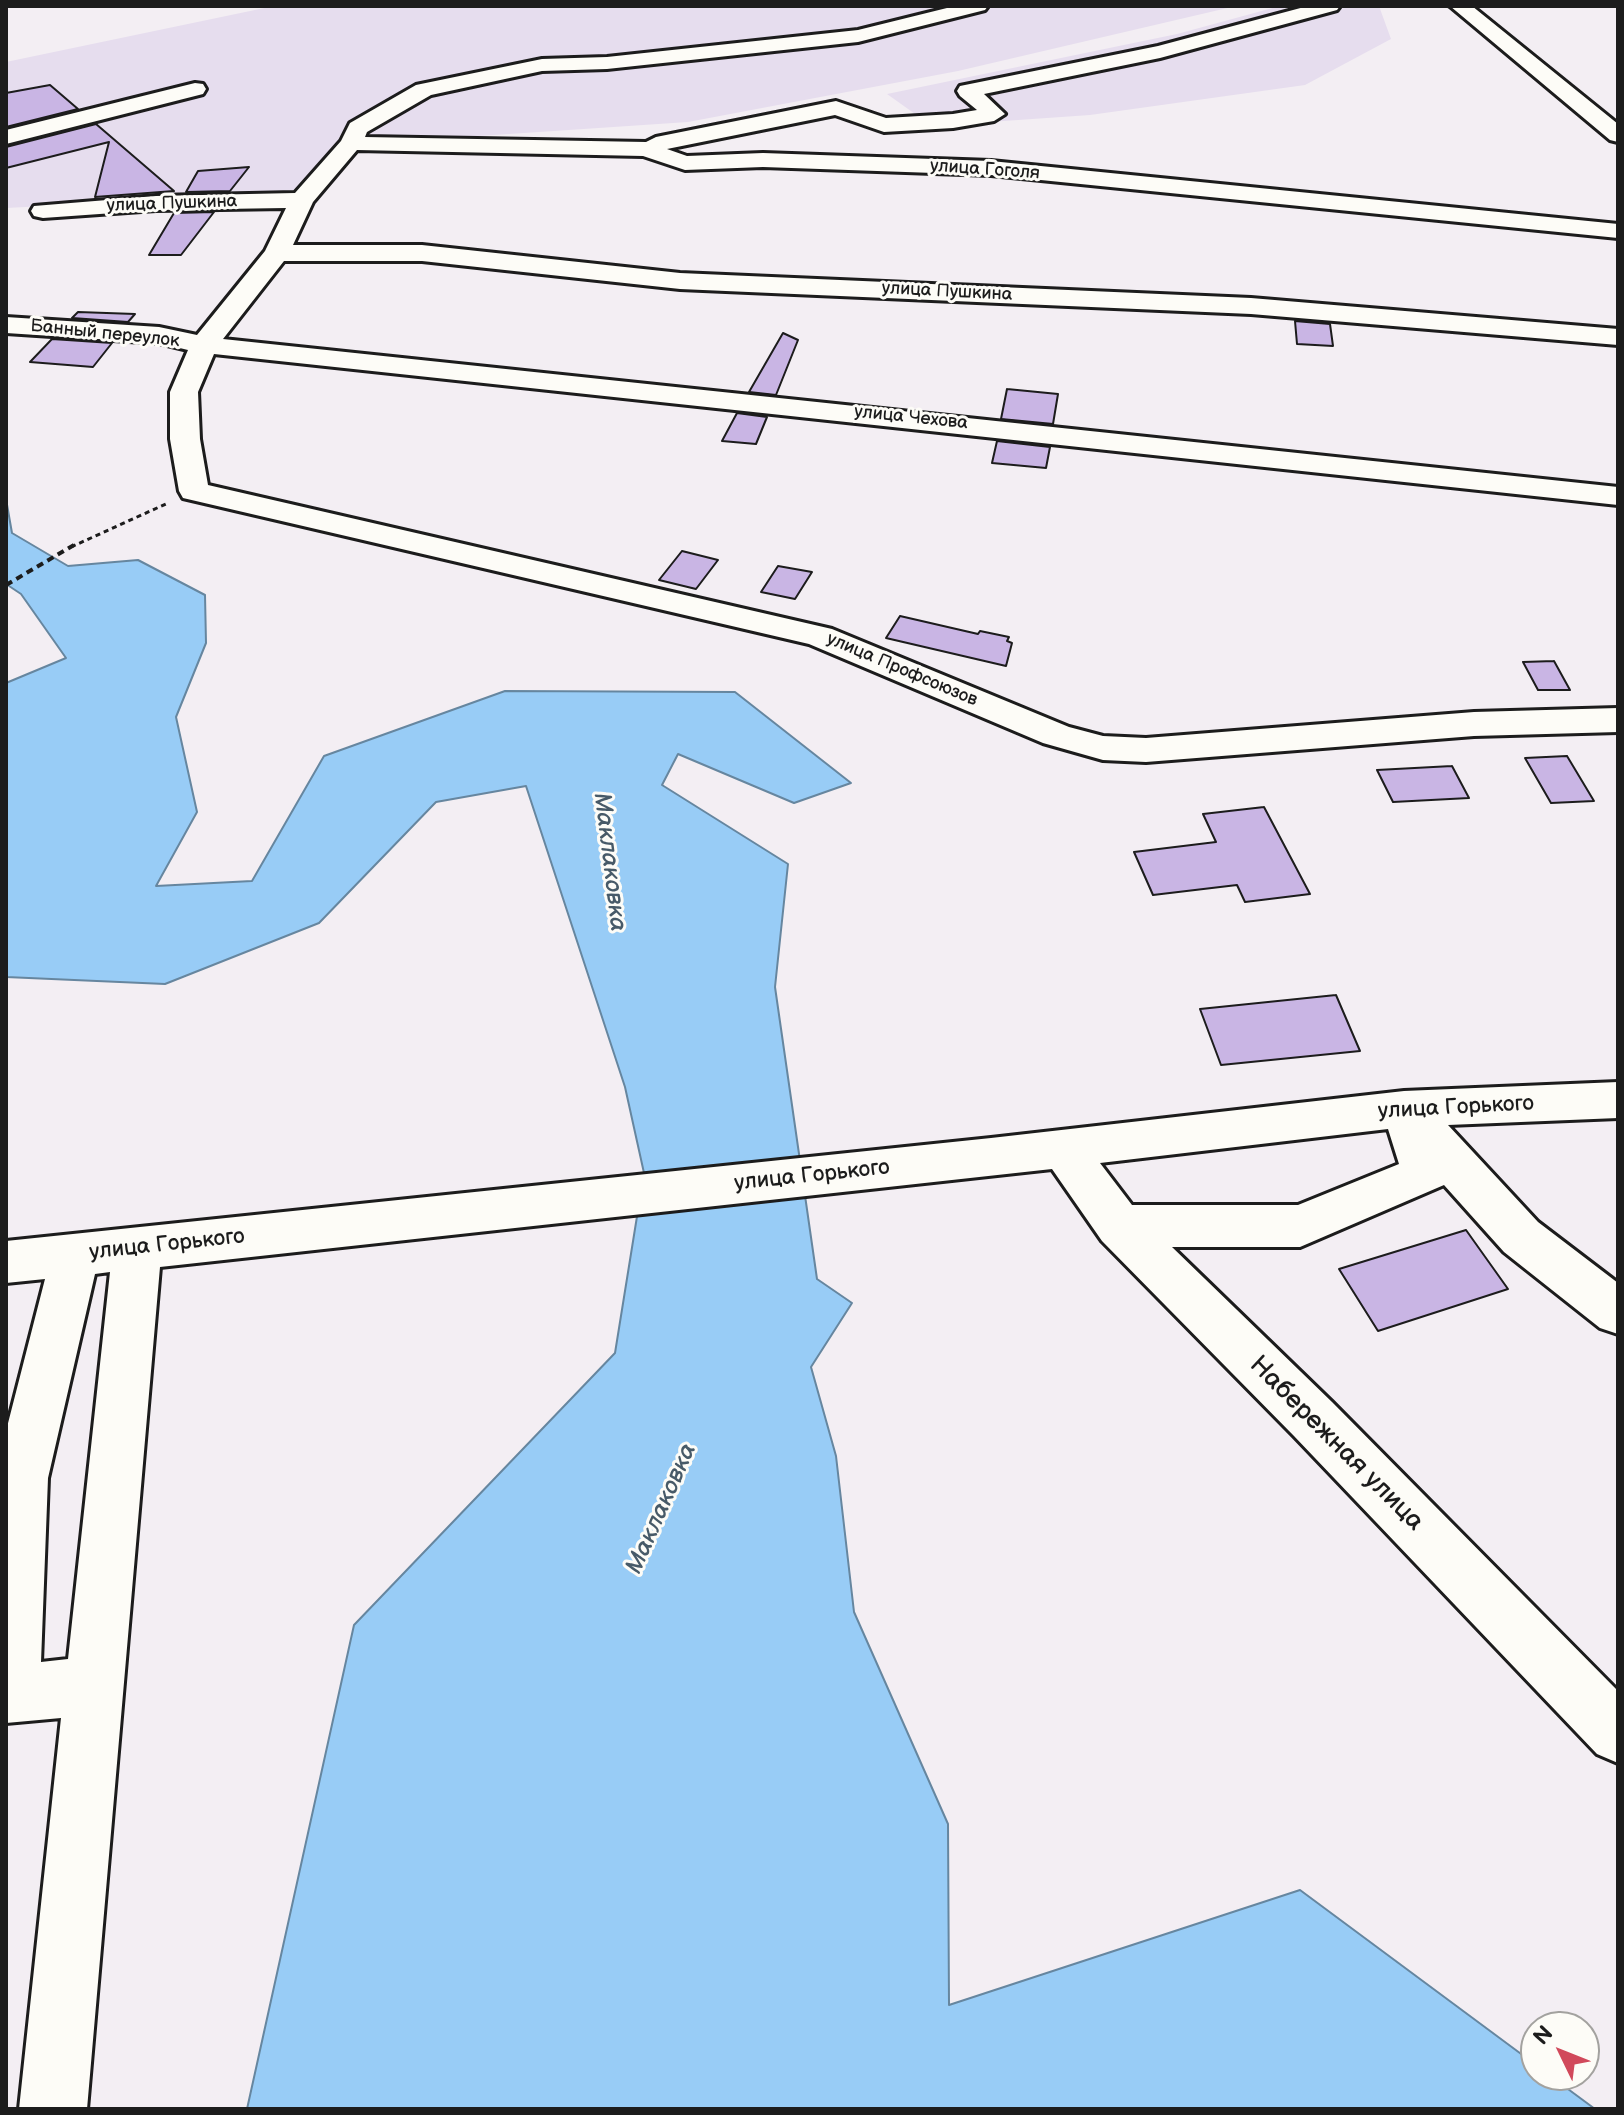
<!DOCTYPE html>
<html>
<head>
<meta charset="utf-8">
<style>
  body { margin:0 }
  #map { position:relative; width:1624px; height:2115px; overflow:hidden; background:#f3eef3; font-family:"Balsamiq Sans",sans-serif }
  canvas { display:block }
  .frame { position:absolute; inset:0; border:8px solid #1c1c1c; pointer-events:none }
  .north { position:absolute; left:1520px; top:2011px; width:80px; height:80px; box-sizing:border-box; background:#fdfcf7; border:2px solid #a3a29f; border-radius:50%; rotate:313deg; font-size:22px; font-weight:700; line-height:32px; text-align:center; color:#1c1c1c }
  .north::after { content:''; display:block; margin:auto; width:28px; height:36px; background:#d1495b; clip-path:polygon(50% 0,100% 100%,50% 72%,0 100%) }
</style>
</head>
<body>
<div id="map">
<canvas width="1624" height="2115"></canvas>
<div class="frame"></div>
<div class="north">N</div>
</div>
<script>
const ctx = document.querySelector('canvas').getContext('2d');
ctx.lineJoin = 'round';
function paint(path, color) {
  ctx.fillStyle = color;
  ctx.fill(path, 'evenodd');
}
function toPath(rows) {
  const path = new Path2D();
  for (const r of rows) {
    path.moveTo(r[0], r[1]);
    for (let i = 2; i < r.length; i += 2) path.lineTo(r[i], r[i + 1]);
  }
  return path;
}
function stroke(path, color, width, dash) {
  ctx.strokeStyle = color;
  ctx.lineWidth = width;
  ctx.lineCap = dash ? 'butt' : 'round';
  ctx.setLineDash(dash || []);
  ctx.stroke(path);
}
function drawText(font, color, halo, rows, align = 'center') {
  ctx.font = font + ' "Balsamiq Sans",sans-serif';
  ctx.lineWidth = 6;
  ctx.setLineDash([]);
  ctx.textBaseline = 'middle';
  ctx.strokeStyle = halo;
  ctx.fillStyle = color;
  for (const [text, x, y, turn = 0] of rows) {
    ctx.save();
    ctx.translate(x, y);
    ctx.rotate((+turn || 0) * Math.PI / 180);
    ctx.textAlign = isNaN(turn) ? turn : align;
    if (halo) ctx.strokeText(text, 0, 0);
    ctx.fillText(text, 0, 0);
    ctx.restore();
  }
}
paint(toPath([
  [274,6,1236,6,958,71,688,122,360,144,303,193,6,208,6,62],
  [1280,6,1379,6,1391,39,1305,85,1090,115,932,126,887,94,1177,34]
]), '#e6ddee');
const water = toPath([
  [6,499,12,533,68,566,138,560,205,595,206,643,176,717,197,812,156,886,252,881,324,756,505,691,735,692,851,783,794,803,678,754,662,785,788,864,775,987,817,1279,852,1303,811,1367,836,1456,854,1612,948,1824,949,2005,1300,1890,1536,2065,1536,2075,1549,2075,1595,2109,247,2109,354,1625,615,1353,644,1173,625,1087,526,786,436,802,319,923,165,984,6,977,6,683,66,658,21,594,6,584,6,499]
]);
paint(water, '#98ccf6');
stroke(water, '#66869f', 2);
const building = toPath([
  [50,85,78,109,6,127,6,93,50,85],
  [96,124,110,136,174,191,95,197,109,142,6,168,6,147,96,124],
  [249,167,230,191,186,192,198,171,249,167],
  [214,212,181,255,149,255,174,213,214,212],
  [78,312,135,314,128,322,72,318,78,312],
  [1295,321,1330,324,1333,346,1297,344,1295,321],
  [783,333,798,340,776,395,749,392,783,333],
  [52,339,112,343,93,367,30,362,52,339],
  [1007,389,1058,394,1053,424,1001,419,1007,389],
  [737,413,767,417,756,444,722,441,737,413],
  [997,441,1050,447,1046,468,992,463,997,441],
  [682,551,718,560,696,589,659,580,682,551],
  [778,566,812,572,795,599,761,592,778,566],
  [900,616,978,634,980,631,1009,637,1007,641,1012,643,1006,666,886,638,900,616],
  [1554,661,1570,690,1538,690,1523,662,1554,661],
  [1567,756,1594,801,1551,803,1525,758,1567,756],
  [1452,766,1469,798,1393,802,1377,770,1452,766],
  [1264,807,1310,894,1245,902,1237,885,1153,895,1134,852,1216,842,1203,814,1264,807],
  [1336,995,1360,1051,1221,1065,1200,1009,1336,995],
  [1466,1230,1508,1289,1378,1331,1339,1269,1466,1230]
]);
paint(building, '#c9b5e4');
stroke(building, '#1c1c1c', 2);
const minor = toPath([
  [955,6,988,6,985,10,858,42,607,69,542,71,431,95,367,132,365,137,646,142,656,137,836,101,886,118,953,114,977,110,960,96,957,91,960,86,1158,46,1308,6,1340,6,1337,10,1160,58,984,94,1005,114,994,121,953,128,884,132,835,115,667,149,687,156,763,153,991,161,1618,224,1618,238,991,175,763,167,685,170,643,156,357,150,313,202,293,245,422,245,680,273,1251,298,1618,329,1618,345,1251,314,680,289,422,261,284,261,223,339,1618,487,1618,505,214,354,198,392,200,439,208,485,832,629,1069,727,1103,736,1146,738,1474,712,1618,708,1618,732,1474,736,1146,762,1103,760,1043,743,809,644,183,498,179,491,170,439,170,392,188,350,159,343,6,333,6,317,159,327,197,335,265,251,286,208,156,210,43,218,34,216,31,211,34,206,156,196,295,193,341,141,350,123,416,85,542,59,607,57,858,30,955,6],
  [1450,6,1472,6,1618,124,1618,142,1610,140,1450,6],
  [195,83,203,84,206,89,203,94,6,144,6,130,195,83],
  [1618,1082,1618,1118,1448,1125,1538,1222,1618,1283,1618,1334,1600,1328,1504,1252,1444,1185,1300,1247,1172,1247,1332,1402,1618,1691,1618,1763,1597,1754,1294,1436,1102,1241,1052,1169,160,1267,87,2109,19,2109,61,1718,6,1723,6,1431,45,1279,6,1283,6,1241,991,1138,1404,1091,1618,1082],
  [1388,1129,1399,1164,1298,1205,1132,1205,1100,1163,1388,1129],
  [110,1272,68,1659,41,1662,48,1478,95,1274,110,1272]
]);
stroke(minor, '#1c1c1c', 6);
stroke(toPath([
  [71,547,168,503]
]), '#1c1c1c', 3, [5, 4]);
stroke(toPath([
  [6,585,74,545]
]), '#1c1c1c', 4, [7, 5]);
paint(minor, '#fdfcf7');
drawText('18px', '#1c1c1c', '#fdfcf7', [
  ["улица Гоголя",985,170,4],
  ["улица Пушкина",172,204,-2],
  ["улица Пушкина",947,292,3],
  ["Банный переулок",105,334,6],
  ["улица Чехова",911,418,6],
  ["улица Профсоюзов",902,670,23]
]);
drawText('22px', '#1c1c1c', '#fdfcf7', [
  ["улица Горького",1456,1108,-3],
  ["улица Горького",812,1176,-6],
  ["улица Горького",167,1245,-6]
]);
drawText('italic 24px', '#475a68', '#fdfcf7', [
  ["Маклаковка",609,862,83],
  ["Маклаковка",662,1509,-66]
]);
drawText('26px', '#1c1c1c', '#fdfcf7', [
  ["Набережная улица",1336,1444,45]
]);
</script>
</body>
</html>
